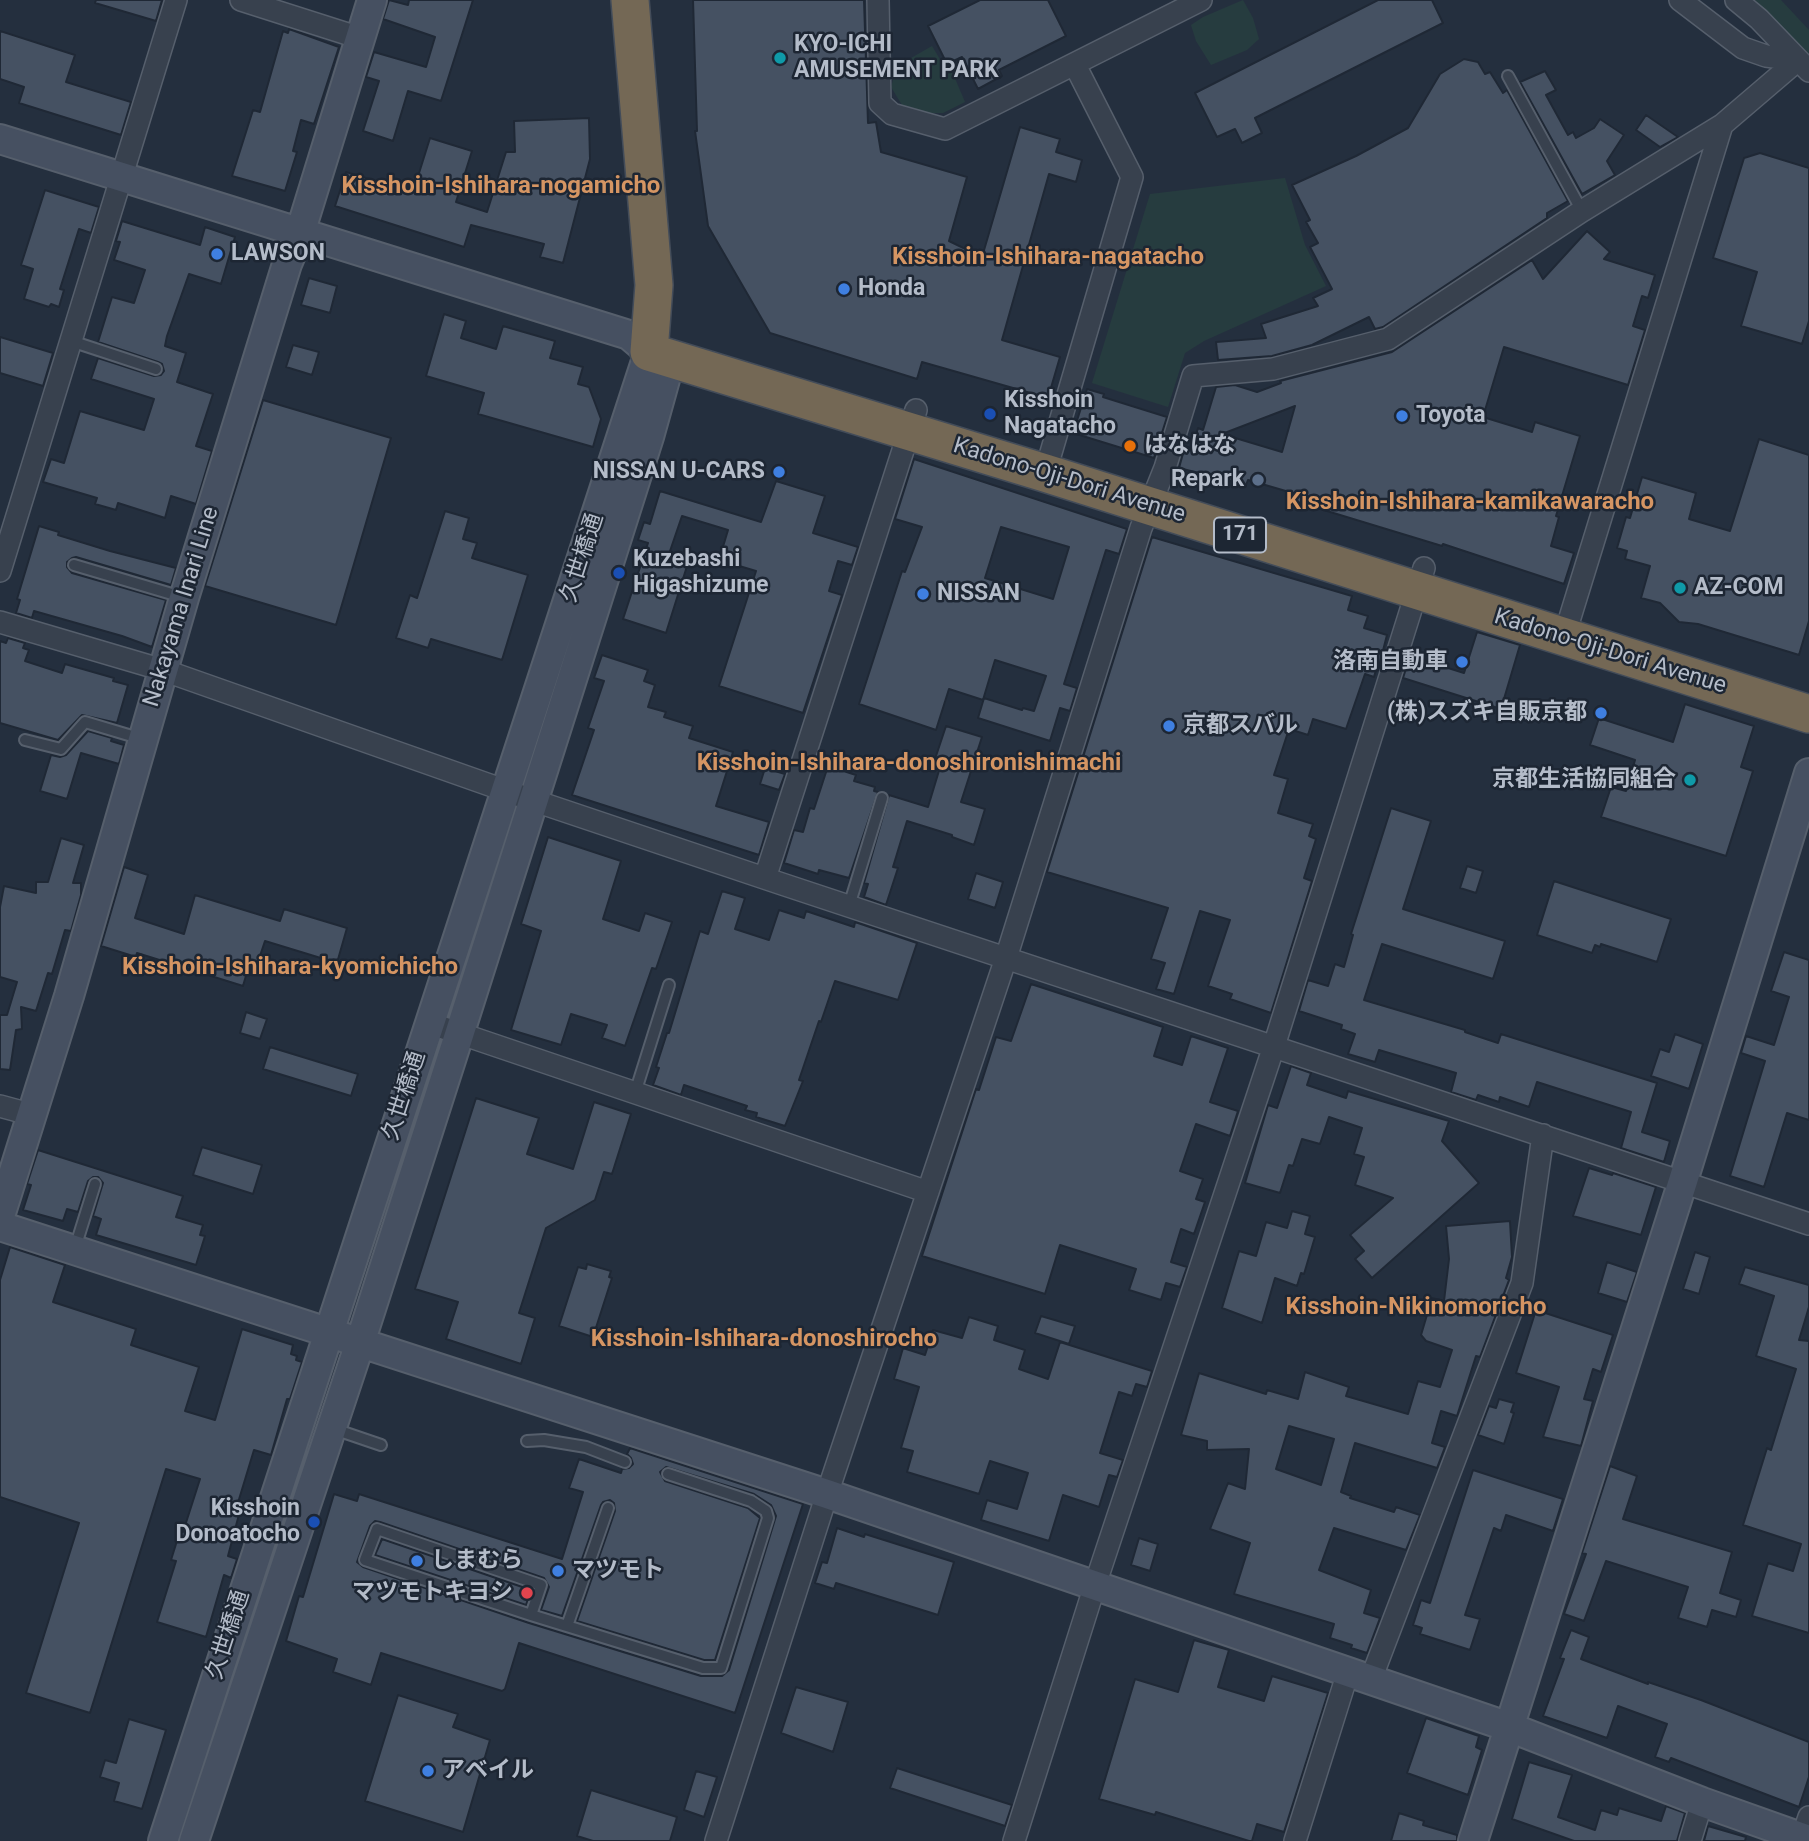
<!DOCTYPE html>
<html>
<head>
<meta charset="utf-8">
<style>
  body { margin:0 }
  canvas { display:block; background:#242f3e }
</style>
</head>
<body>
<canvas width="1809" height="1841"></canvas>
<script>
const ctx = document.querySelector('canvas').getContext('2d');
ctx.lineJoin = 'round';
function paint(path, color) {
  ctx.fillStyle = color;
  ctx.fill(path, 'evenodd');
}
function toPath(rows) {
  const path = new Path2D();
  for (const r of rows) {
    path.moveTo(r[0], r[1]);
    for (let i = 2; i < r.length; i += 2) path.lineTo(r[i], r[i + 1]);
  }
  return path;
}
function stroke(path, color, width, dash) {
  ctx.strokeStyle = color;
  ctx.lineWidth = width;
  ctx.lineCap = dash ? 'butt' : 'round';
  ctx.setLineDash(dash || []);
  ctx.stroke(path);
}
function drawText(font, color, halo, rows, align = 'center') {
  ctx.font = font + ' Roboto,"Noto Sans JP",sans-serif';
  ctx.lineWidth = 5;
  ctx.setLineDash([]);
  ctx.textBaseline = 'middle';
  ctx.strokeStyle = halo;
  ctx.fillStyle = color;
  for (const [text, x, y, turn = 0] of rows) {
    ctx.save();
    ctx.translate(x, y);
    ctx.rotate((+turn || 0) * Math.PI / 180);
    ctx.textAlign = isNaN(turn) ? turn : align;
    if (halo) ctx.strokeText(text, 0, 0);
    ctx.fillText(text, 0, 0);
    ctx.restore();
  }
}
paint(toPath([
  [1243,0,1253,18,1259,39,1247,50,1211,65,1196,41,1191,25,1203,17],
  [1755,0,1781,0,1809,30,1809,54],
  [932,46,941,61,951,69,965,102,943,113,927,113,902,105,891,87,897,66],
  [1285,178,1305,245,1326,286,1204,341,1185,353,1168,407,1092,383,1150,194]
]), '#263c3f');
const building = toPath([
  [96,0,162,0,156,21,95,3,96,0],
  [389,0,408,5,409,0,473,0,441,101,408,91,393,141,363,131,379,81,366,77,374,52,426,67,435,37,383,19,389,0],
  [693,0,864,0,868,123,876,122,881,152,967,177,949,241,982,257,1020,127,1060,139,1056,152,1082,160,1076,182,1049,174,1002,340,1060,357,1048,398,922,362,917,379,770,333,708,226,695,131,697,131,693,0],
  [980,0,1048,0,1066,36,999,70,1002,76,978,89,962,57,947,64,928,26,980,0],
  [1378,0,1432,0,1443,23,1255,118,1262,133,1242,143,1235,129,1217,137,1195,93,1378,0],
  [289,29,339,47,314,124,301,120,293,151,297,152,285,191,232,176,253,110,260,112,283,31,288,33,289,29],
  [0,31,75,55,66,82,131,102,121,135,19,103,24,87,0,79,0,31],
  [1464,59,1478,62,1485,74,1490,72,1503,93,1507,90,1568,201,1547,213,1547,218,1383,327,1375,329,1369,317,1312,345,1272,356,1218,360,1216,342,1266,338,1261,324,1318,306,1313,298,1332,289,1310,247,1318,243,1306,222,1310,220,1292,185,1356,156,1408,128,1440,74,1464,59],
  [1545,71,1556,90,1546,95,1568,135,1573,132,1576,138,1594,128,1600,119,1624,135,1607,161,1615,175,1582,194,1520,82,1545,71],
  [1646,115,1678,137,1660,147,1636,130,1646,115],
  [589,118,590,159,563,263,540,257,544,244,471,225,464,247,335,206,346,172,379,182,380,179,414,189,430,138,472,151,456,202,487,212,506,152,515,152,514,121,589,118],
  [1760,153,1809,168,1809,321,1802,344,1741,326,1757,272,1713,258,1744,158,1760,153],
  [45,190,99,207,91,233,79,229,60,289,64,290,59,307,51,304,49,307,24,299,33,269,21,265,45,190],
  [122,221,200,245,205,227,235,237,221,284,189,274,167,336,165,346,186,353,177,382,213,394,196,446,212,451,196,504,171,496,165,518,118,503,116,510,95,504,97,498,43,482,51,459,64,463,80,411,144,430,154,399,91,379,98,358,154,376,161,375,164,371,162,364,158,362,98,342,112,297,134,303,145,270,114,260,120,242,116,241,122,221],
  [1587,231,1610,252,1604,259,1655,275,1648,298,1642,296,1633,326,1645,330,1628,385,1504,347,1483,417,1532,432,1535,422,1580,436,1556,516,1559,517,1551,546,1574,553,1564,584,1443,544,1442,546,1294,501,1296,494,1248,480,1246,485,1179,468,1185,446,1192,448,1198,428,1203,430,1216,387,1235,385,1257,392,1281,383,1280,381,1392,352,1532,260,1543,279,1587,231],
  [1295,406,1282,452,1222,434,1295,406],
  [309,278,337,286,330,313,301,305,309,278],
  [444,314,466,321,461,338,496,349,503,326,555,341,550,358,583,367,578,384,589,387,601,419,593,447,478,414,484,393,426,376,444,314],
  [0,337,53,353,43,386,0,373,0,337],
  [293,345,319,352,312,375,286,367,293,345],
  [1087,389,1104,394,1103,397,1167,417,1154,458,1073,433,1087,389],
  [263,400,391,438,336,625,205,586,263,400],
  [1759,439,1809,455,1809,621,1799,655,1698,624,1679,622,1660,603,1641,598,1650,566,1625,559,1627,551,1617,548,1626,517,1630,518,1642,477,1696,493,1689,519,1730,531,1759,439],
  [914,459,1127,529,1119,554,1106,550,1064,684,1077,688,1070,711,1060,708,1050,741,978,718,984,698,1022,710,1023,708,1034,711,1046,676,995,660,983,700,949,689,936,730,859,704,902,571,905,572,922,527,895,519,914,459],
  [1001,527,1069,547,1053,599,985,578,1001,527],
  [776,481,825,496,813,533,858,547,852,565,838,561,829,591,842,595,803,713,719,686,756,571,719,560,728,530,682,516,668,557,688,563,666,633,623,619,648,543,638,540,644,522,650,524,660,491,761,522,776,481],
  [445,511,469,518,463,539,477,543,472,558,528,575,502,660,431,639,428,648,396,638,410,595,417,598,445,511],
  [39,526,59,532,58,535,110,551,176,568,171,585,76,557,72,558,67,562,67,567,72,573,166,600,152,647,122,636,34,611,32,618,16,613,20,600,17,599,39,526],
  [1152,537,1352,596,1348,610,1368,616,1364,628,1387,635,1378,670,1376,670,1374,677,1365,674,1346,729,1313,719,1308,735,1289,729,1274,775,1288,779,1278,813,1313,824,1309,836,1316,839,1304,878,1312,881,1271,1013,1230,999,1232,994,1208,986,1230,920,1200,911,1174,994,1156,989,1165,963,1151,959,1168,908,1047,872,1152,537],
  [1477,632,1520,645,1501,709,1403,678,1410,656,1464,673,1477,632],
  [8,638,25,643,23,648,29,650,25,661,62,673,65,664,114,678,113,681,128,685,117,723,82,715,58,740,0,723,0,641,6,643,8,638],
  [602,655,648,670,644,681,655,685,648,707,666,712,664,717,693,726,689,738,733,752,716,806,769,822,759,855,572,795,594,730,588,728,604,681,594,678,602,655],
  [1685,704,1754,726,1741,767,1753,771,1726,856,1601,817,1611,787,1626,791,1635,760,1590,745,1599,718,1673,742,1685,704],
  [946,726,982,737,961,802,985,809,974,845,952,837,952,835,907,821,893,867,898,868,886,905,864,897,868,884,864,883,889,795,928,807,941,764,934,762,946,726],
  [88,731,112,738,111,741,124,745,119,764,81,753,67,799,40,791,51,755,60,757,66,755,88,731],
  [828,766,856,775,854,781,875,787,874,791,878,792,849,878,819,870,818,874,784,863,794,830,803,832,810,808,814,809,828,766],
  [765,768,785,774,779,790,760,784,765,768],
  [1391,808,1431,821,1403,909,1505,941,1493,979,1382,944,1364,1000,1465,1030,1465,1032,1498,1043,1501,1034,1657,1083,1642,1132,1670,1141,1664,1162,1621,1148,1631,1112,1537,1082,1529,1107,1500,1097,1499,1102,1478,1095,1476,1100,1451,1092,1456,1073,1379,1050,1375,1062,1348,1054,1355,1034,1341,1029,1342,1025,1299,1011,1308,980,1328,986,1335,964,1344,967,1353,935,1351,934,1391,808],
  [548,837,621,861,603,919,639,931,645,913,672,922,656,969,652,968,625,1046,602,1038,607,1025,571,1014,561,1045,511,1030,541,931,521,924,548,837],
  [61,838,84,845,73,883,81,883,81,895,71,931,65,930,52,974,48,973,36,1011,21,1007,22,1029,16,1030,10,1070,0,1069,0,1015,7,1015,17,982,0,977,0,907,4,886,36,893,36,882,48,882,61,838],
  [1467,866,1483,871,1476,893,1460,888,1467,866],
  [124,867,148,875,135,918,184,934,195,895,280,921,284,909,347,928,337,963,265,941,255,971,248,969,243,986,137,953,136,957,101,946,124,867],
  [976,873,1003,882,995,908,968,899,976,873],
  [1554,881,1671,919,1657,962,1601,944,1600,947,1595,945,1592,953,1537,935,1554,881],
  [722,891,745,898,735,929,769,940,779,910,804,918,806,911,854,927,855,922,917,943,898,1000,835,981,821,1022,819,1021,799,1080,803,1081,785,1126,756,1117,757,1113,745,1110,747,1106,684,1085,681,1095,653,1085,659,1068,656,1067,667,1033,669,1033,700,931,708,934,722,891],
  [1784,952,1809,960,1809,1120,1787,1113,1764,1187,1730,1176,1765,1061,1741,1053,1746,1036,1774,1045,1789,997,1771,991,1784,952],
  [1031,984,1163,1027,1154,1056,1182,1065,1191,1036,1228,1048,1210,1102,1238,1111,1230,1136,1196,1124,1180,1171,1203,1179,1196,1199,1205,1202,1194,1234,1181,1229,1171,1262,1187,1267,1180,1287,1166,1283,1161,1300,1129,1290,1136,1269,1060,1245,1045,1294,922,1256,976,1089,979,1090,996,1037,1011,1041,1031,984],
  [246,1012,267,1019,260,1039,240,1033,246,1012],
  [1675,1034,1703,1044,1689,1089,1651,1076,1660,1049,1669,1052,1675,1034],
  [270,1047,358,1074,351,1096,263,1069,270,1047],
  [1291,1066,1311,1073,1307,1085,1346,1098,1348,1091,1449,1121,1442,1141,1479,1183,1372,1278,1355,1259,1364,1251,1350,1235,1393,1198,1355,1185,1364,1157,1354,1154,1362,1128,1329,1117,1320,1144,1302,1139,1293,1166,1289,1165,1280,1193,1245,1183,1268,1105,1277,1108,1291,1066],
  [476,1098,539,1118,527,1154,573,1169,594,1102,631,1114,612,1174,604,1172,595,1200,546,1228,519,1313,535,1318,521,1364,446,1339,458,1302,415,1289,476,1098],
  [202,1147,262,1165,253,1194,193,1175,202,1147],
  [38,1150,183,1196,176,1217,203,1225,200,1235,205,1236,196,1265,96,1235,101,1219,93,1216,103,1183,98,1177,93,1177,88,1181,78,1212,67,1209,63,1221,23,1210,31,1185,27,1184,38,1150],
  [1589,1168,1612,1175,1613,1173,1656,1187,1641,1235,1573,1216,1589,1168],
  [1292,1211,1310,1216,1305,1234,1315,1237,1304,1274,1301,1273,1297,1286,1275,1278,1262,1323,1222,1308,1239,1251,1256,1256,1266,1222,1287,1228,1292,1211],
  [1510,1221,1512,1257,1506,1278,1509,1280,1480,1357,1476,1356,1457,1416,1441,1411,1432,1443,1445,1447,1437,1468,1355,1443,1341,1492,1351,1496,1350,1498,1394,1512,1396,1507,1420,1515,1406,1550,1334,1528,1319,1570,1371,1590,1364,1613,1380,1618,1367,1653,1351,1648,1352,1645,1330,1638,1334,1624,1234,1594,1250,1543,1210,1529,1228,1483,1245,1489,1249,1449,1207,1450,1207,1441,1181,1435,1199,1373,1266,1394,1267,1390,1298,1399,1305,1372,1349,1387,1346,1396,1408,1414,1418,1381,1440,1387,1452,1350,1426,1341,1421,1335,1432,1298,1444,1301,1449,1259,1446,1226,1510,1221],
  [1289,1426,1334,1439,1321,1485,1276,1469,1289,1426],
  [10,1247,65,1265,53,1302,136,1329,131,1345,199,1367,185,1411,215,1420,242,1329,293,1345,291,1354,297,1356,296,1360,302,1362,290,1399,287,1399,271,1455,254,1450,237,1506,241,1507,228,1556,237,1559,231,1578,224,1575,206,1637,157,1622,176,1561,171,1560,180,1531,183,1532,200,1479,166,1469,90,1713,26,1693,79,1523,0,1497,0,1280,10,1247],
  [1695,1252,1710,1257,1699,1294,1683,1289,1695,1252],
  [1607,1262,1637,1272,1627,1302,1598,1293,1607,1262],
  [587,1264,611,1271,609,1277,612,1278,593,1337,559,1326,578,1267,586,1269,587,1264],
  [1745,1267,1809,1285,1809,1307,1799,1340,1809,1341,1809,1633,1752,1616,1768,1563,1793,1571,1801,1544,1743,1525,1767,1448,1771,1450,1796,1369,1756,1356,1774,1296,1739,1284,1745,1267],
  [1536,1310,1613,1335,1601,1372,1593,1369,1584,1399,1593,1401,1581,1446,1543,1437,1559,1387,1516,1373,1536,1310],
  [1041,1316,1075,1326,1069,1344,1035,1333,1041,1316],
  [969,1317,998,1326,994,1340,1025,1350,1019,1369,1048,1379,1060,1342,1152,1371,1147,1387,1136,1384,1132,1396,1119,1392,1100,1453,1123,1460,1117,1477,1109,1475,1099,1507,1063,1495,1049,1541,981,1520,987,1500,1017,1509,1028,1473,990,1461,979,1494,907,1472,913,1451,901,1448,919,1387,894,1379,903,1348,925,1355,933,1330,962,1338,969,1317],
  [1499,1399,1514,1403,1511,1412,1514,1413,1504,1444,1478,1435,1489,1406,1496,1408,1499,1399],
  [630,1448,803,1504,735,1713,519,1643,505,1689,502,1691,381,1653,371,1685,333,1672,337,1659,286,1641,299,1596,303,1597,334,1494,357,1501,359,1494,562,1559,583,1492,569,1488,579,1459,621,1473,622,1469,629,1468,633,1464,631,1458,627,1454,630,1448],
  [666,1467,754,1494,771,1505,776,1516,729,1670,722,1676,701,1676,529,1623,363,1567,357,1562,370,1526,375,1521,380,1522,544,1578,549,1587,541,1610,562,1616,601,1505,603,1502,610,1500,614,1503,615,1511,577,1621,704,1660,715,1660,760,1518,748,1508,665,1481,660,1472,666,1467],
  [1610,1466,1637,1476,1623,1519,1732,1552,1720,1593,1741,1600,1736,1617,1712,1610,1707,1627,1678,1618,1688,1587,1606,1561,1584,1621,1564,1614,1586,1554,1582,1553,1610,1466],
  [1473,1470,1563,1499,1553,1531,1506,1515,1501,1531,1494,1528,1465,1615,1480,1619,1470,1650,1420,1634,1422,1628,1413,1625,1421,1600,1430,1603,1473,1470],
  [837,1528,864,1537,865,1534,954,1562,938,1615,836,1583,834,1589,815,1583,822,1562,827,1563,837,1528],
  [1139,1538,1158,1544,1150,1571,1131,1565,1139,1538],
  [382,1539,531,1590,526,1605,375,1555,382,1539],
  [1571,1630,1589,1637,1581,1659,1648,1684,1648,1682,1701,1700,1809,1742,1809,1777,1799,1807,1671,1758,1669,1762,1655,1757,1667,1724,1618,1706,1607,1738,1543,1716,1564,1659,1560,1658,1571,1630],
  [1194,1640,1229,1650,1218,1687,1264,1701,1272,1676,1328,1693,1284,1832,1257,1824,1252,1841,1249,1841,1156,1812,1155,1815,1099,1799,1135,1679,1178,1692,1194,1640],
  [796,1687,848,1702,833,1752,781,1733,796,1687],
  [398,1695,458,1714,453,1727,490,1740,463,1832,365,1801,398,1695],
  [1426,1718,1479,1736,1476,1747,1482,1750,1468,1795,1407,1773,1426,1718],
  [129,1719,166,1730,142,1809,114,1801,119,1783,100,1777,105,1760,116,1763,129,1719],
  [1529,1762,1572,1775,1558,1817,1595,1830,1601,1810,1617,1815,1619,1808,1661,1821,1666,1806,1685,1813,1677,1841,1574,1841,1512,1819,1529,1762],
  [897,1768,1012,1805,1005,1826,890,1788,897,1768],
  [696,1771,717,1777,704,1817,684,1810,696,1771],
  [591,1790,677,1817,670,1841,593,1841,577,1836,591,1790],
  [1399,1813,1424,1821,1423,1825,1457,1835,1457,1841,1391,1841,1399,1813],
  [1708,1826,1746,1837,1745,1841,1704,1841,1708,1826]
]);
paint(building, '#455162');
stroke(building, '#1f2835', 2);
const lane = toPath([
  [1508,76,1582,211],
  [71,341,156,369],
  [74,565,182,597],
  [25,740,61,749,85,722,142,739],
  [849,906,882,798],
  [635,1093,669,985],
  [75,1248,95,1184],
  [334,1429,381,1445],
  [527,1441,544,1440,586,1447,625,1462],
  [531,1615,541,1585,377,1529,365,1560,531,1615,703,1668,721,1668,768,1518,766,1511,751,1501,668,1474],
  [567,1626,608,1508]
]);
const street = toPath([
  [241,0,360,38],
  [878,0,880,103,892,114,945,129,1201,0],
  [1680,0,1743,48,1766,56,1798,60],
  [1736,0,1759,19,1809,71],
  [1045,473,1132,177,1075,65],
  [0,571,176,0],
  [0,622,163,670,535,801,782,884,1809,1224],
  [1564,637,1722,125],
  [765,878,916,410],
  [429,1023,928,1192],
  [0,1106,33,1115],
  [1371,1679,1522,1283,1543,1135],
  [1802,1838,1809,1817],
  [716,1841,827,1494,1006,958,1141,528,1165,468,1193,376,1273,369,1388,339,1582,211,1722,125,1798,60],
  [1014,1841,1095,1585,1274,1046,1424,568],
  [1295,1841,1348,1672],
  [1690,1841,1702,1802]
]);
const secondary = toPath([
  [0,139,629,335,649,352,163,1841],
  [0,1216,69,996,184,598,287,264,300,233,372,0],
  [0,1226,827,1494,1509,1727,1702,1802,1809,1840],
  [194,1841,360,1343,459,1035,649,437,671,358],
  [1473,1841,1683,1181,1809,773]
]);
const highway = toPath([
  [630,0,654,285,649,352,1045,473,1809,714]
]);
stroke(lane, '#565f6c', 14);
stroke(street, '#565f6c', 24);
stroke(secondary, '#565f6c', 32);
stroke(highway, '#434c59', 40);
stroke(lane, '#38414e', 10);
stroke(street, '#38414e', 21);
stroke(secondary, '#465061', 28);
stroke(highway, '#746855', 37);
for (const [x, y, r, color] of [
  [780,58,7,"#0f9aa8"],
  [217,254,7,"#3f7fe0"],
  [844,289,7,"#3f7fe0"],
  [990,414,7,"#1a4fb4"],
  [1402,416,7,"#3f7fe0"],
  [1130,446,7,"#e8710a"],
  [779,472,7,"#3f7fe0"],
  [1258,480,7,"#5c6f8a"],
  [619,573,7,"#1a4fb4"],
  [1680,588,7,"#0f9aa8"],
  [923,594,7,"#3f7fe0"],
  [1462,662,7,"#3f7fe0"],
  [1601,713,7,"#3f7fe0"],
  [1169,726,7,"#3f7fe0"],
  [1690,780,7,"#0f9aa8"],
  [314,1522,7,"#1a4fb4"],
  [417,1561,7,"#3f7fe0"],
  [558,1571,7,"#3f7fe0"],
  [527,1593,7,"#e0444e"],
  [428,1771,7,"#3f7fe0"]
]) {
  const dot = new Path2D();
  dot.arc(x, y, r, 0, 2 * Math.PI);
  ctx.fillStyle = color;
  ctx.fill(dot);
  stroke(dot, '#1d2633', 2.5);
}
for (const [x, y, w] of [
  [1240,535,52]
]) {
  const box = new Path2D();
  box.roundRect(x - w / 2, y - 17.5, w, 35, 5);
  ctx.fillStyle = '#1d2633';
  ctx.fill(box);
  stroke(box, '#b4bcc9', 2);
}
drawText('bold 21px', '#b4bcc9', null, [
  ["171",1240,535]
]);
drawText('bold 23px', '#b4bcc9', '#1d2633', [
  ["KYO-ICHI",794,45],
  ["AMUSEMENT PARK",794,71],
  ["LAWSON",231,254],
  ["Honda",858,289],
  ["Kisshoin",1004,401],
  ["Nagatacho",1004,427],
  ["Toyota",1416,416],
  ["はなはな",1144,446],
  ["NISSAN U-CARS",765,472,"right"],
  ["Repark",1244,480,"right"],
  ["Kuzebashi",633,560],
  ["Higashizume",633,586],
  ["AZ-COM",1694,588],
  ["NISSAN",937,594],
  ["洛南自動車",1448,662,"right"],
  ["(株)スズキ自販京都",1587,713,"right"],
  ["京都スバル",1183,726],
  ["京都生活協同組合",1676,780,"right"],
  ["Kisshoin",300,1509,"right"],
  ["Donoatocho",300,1535,"right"],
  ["しまむら",431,1561],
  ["マツモト",572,1571],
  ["マツモトキヨシ",513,1593,"right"],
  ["アベイル",442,1771]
], 'left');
drawText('23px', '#b4bcc9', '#1d2633', [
  ["Kadono-Oji-Dori Avenue",1069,481,17],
  ["久世橋通",583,558,-72],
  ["Nakayama Inari Line",182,607,-73],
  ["Kadono-Oji-Dori Avenue",1610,652,17],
  ["久世橋通",405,1096,-72],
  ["久世橋通",229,1635,-72]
]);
drawText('bold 24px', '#d59563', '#1d2633', [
  ["Kisshoin-Ishihara-nogamicho",501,187],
  ["Kisshoin-Ishihara-nagatacho",1048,258],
  ["Kisshoin-Ishihara-kamikawaracho",1470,503],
  ["Kisshoin-Ishihara-donoshironishimachi",909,764],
  ["Kisshoin-Ishihara-kyomichicho",290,968],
  ["Kisshoin-Nikinomoricho",1416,1308],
  ["Kisshoin-Ishihara-donoshirocho",764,1340]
]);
</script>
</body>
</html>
